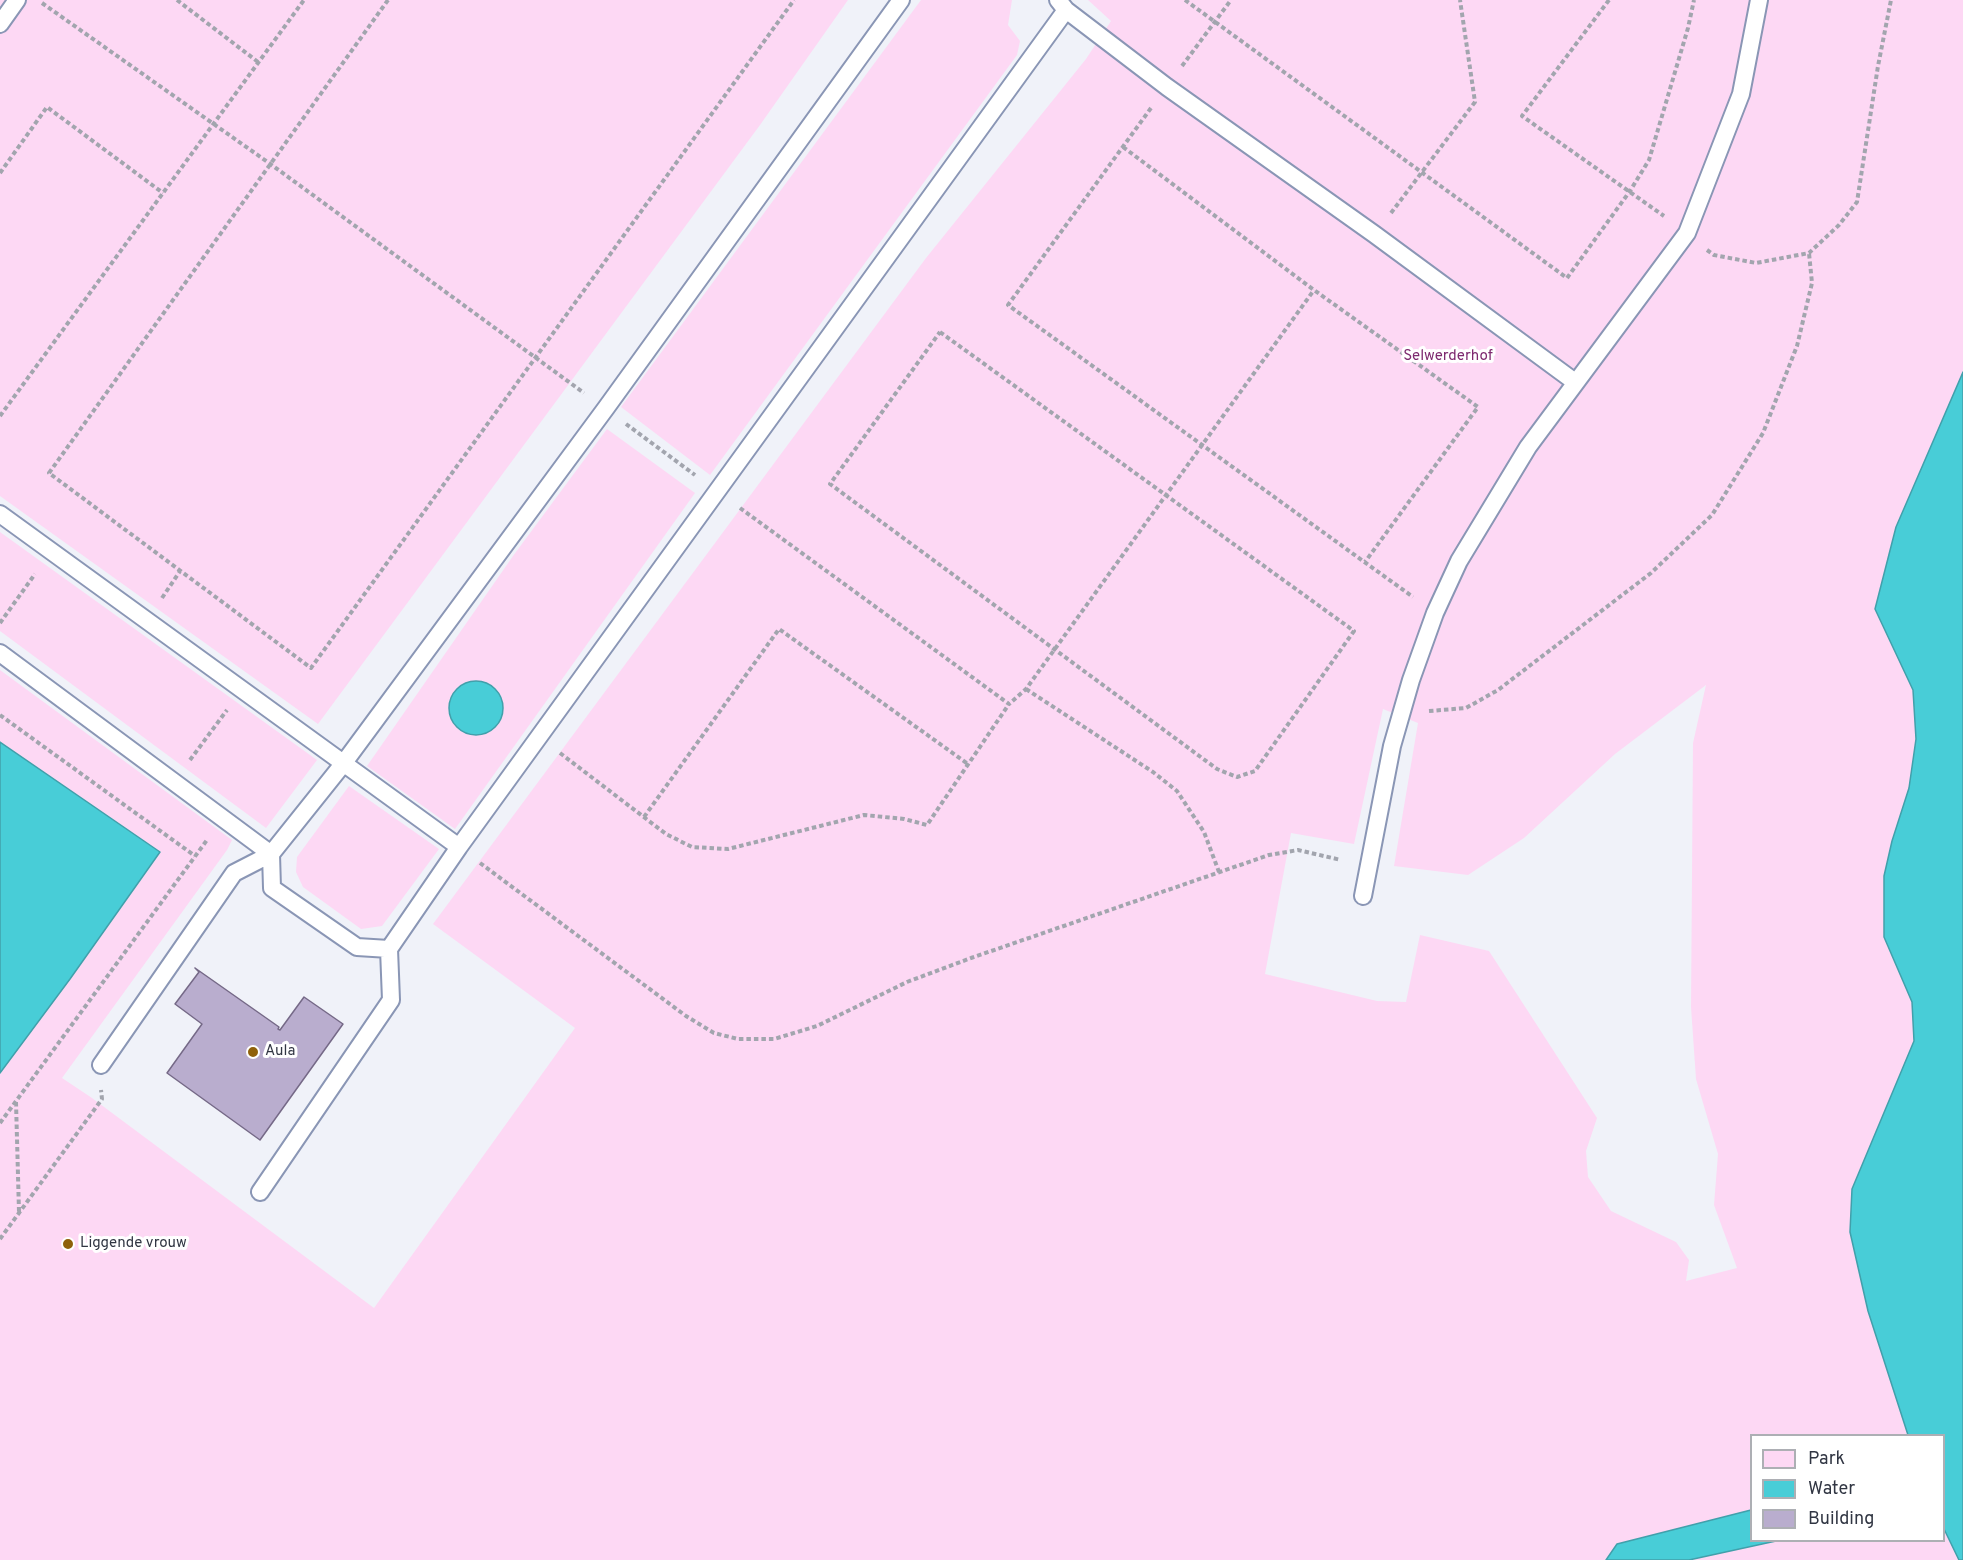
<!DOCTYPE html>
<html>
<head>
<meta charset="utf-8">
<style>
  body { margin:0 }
  #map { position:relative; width:1963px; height:1560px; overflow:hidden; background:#f0f2f9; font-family:Overpass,sans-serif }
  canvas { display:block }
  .legend { position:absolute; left:1750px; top:1434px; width:195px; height:108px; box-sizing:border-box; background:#fff; border:2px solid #adafb4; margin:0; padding:8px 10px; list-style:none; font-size:18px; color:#313643 }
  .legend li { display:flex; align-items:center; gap:12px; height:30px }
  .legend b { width:30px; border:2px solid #adafb4 }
</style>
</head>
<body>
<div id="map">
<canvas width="1963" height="1560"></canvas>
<ul class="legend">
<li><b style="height:16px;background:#fdd8f4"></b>Park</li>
<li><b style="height:16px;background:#48cdd7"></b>Water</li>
<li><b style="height:16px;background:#b9adce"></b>Building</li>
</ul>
</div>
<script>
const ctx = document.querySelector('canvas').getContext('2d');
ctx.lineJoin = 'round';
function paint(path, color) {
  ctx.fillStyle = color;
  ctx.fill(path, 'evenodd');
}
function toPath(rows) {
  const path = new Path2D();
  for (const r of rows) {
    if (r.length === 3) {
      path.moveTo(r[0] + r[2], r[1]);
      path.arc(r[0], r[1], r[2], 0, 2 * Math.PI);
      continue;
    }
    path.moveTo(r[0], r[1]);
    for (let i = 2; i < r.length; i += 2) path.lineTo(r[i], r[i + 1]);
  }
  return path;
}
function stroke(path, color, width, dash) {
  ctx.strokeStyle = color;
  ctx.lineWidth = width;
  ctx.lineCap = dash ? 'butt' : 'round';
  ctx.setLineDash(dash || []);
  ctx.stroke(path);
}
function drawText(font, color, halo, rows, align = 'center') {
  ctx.font = font + ' Overpass,sans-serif';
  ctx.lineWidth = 6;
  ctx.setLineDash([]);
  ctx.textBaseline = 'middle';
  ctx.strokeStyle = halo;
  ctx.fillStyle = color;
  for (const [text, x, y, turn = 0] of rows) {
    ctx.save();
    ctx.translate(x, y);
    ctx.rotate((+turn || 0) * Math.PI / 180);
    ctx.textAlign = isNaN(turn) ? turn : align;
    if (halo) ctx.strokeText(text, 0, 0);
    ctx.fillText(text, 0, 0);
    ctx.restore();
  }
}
paint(toPath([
  [0,0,848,0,760,125,318,724,0,496],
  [921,0,1012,0,1008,25,1020,41,1017,55,710,475,621,407],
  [1088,0,1963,0,1963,372,1940,428,1875,609,1913,690,1916,739,1909,788,1892,841,1884,876,1887,945,1912,1002,1914,1041,1852,1189,1850,1232,1868,1311,1908,1435,1752,1436,1751,1510,1617,1544,1606,1560,0,1560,0,1073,70,979,160,853,0,742,0,670,232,840,227,850,62,1078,92,1098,374,1308,575,1028,433,924,926,258,1086,59,1111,21],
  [1706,685,1693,743,1691,1007,1696,1079,1718,1154,1714,1205,1737,1268,1686,1281,1689,1260,1676,1242,1611,1211,1588,1177,1586,1151,1597,1118,1489,951,1420,935,1406,1002,1377,1001,1265,974,1291,833,1354,844,1383,709,1418,723,1394,866,1468,875,1524,838,1615,754],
  [607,429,695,493,455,829,367,766,513,556],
  [0,532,317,760,266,828,0,631],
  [349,786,439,849,382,926,361,929,303,887,296,872,297,857],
  [1944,1529,1959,1560,1689,1560,1776,1541,1944,1540]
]), '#fdd8f4');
const water = toPath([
  [1963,372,1963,1560,1959,1560,1944,1529,1944,1436,1908,1435,1868,1311,1850,1232,1852,1189,1914,1041,1912,1002,1884,937,1884,876,1892,841,1909,788,1916,739,1913,690,1875,609,1896,527,1963,372],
  [476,708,27],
  [0,742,160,852,70,979,0,1073,0,742],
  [1751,1510,1752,1540,1776,1541,1689,1560,1606,1560,1617,1544,1751,1510]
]);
paint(water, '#48cdd7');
stroke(water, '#41a0ab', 1.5);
const building = toPath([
  [195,968,279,1027,278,1029,280,1030,304,997,343,1024,260,1140,167,1073,202,1024,175,1004,199,972,195,968]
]);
paint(building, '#b9adce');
stroke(building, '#756987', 1.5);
const service = toPath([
  [901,0,606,408,343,764,271,854,272,888,357,947,389,949,459,847,1066,10,1058,0],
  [1066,10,1167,87,1374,234,1575,382],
  [0,24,17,0],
  [0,514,459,847],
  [0,653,271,854,234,873,101,1065],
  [1363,896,1392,746,1411,680,1435,613,1459,561,1528,447,1687,233,1741,94,1759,0],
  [260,1192,391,1000,389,949]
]);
stroke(service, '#8a96b5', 20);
stroke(toPath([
  [177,0,258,62],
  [388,0,49,473,311,668,794,0],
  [1185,0,1567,278,1630,191,1649,160,1688,28,1694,0],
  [1609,0,1522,116,1664,216],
  [42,3,269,163,584,393],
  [1182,66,1231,0],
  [1151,108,1008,305,1413,597],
  [1123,147,1314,290,1478,407,1365,562],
  [0,173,47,107,163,193],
  [1391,213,1475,102,1460,0],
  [1707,250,1714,255,1756,263,1809,253,1839,225,1857,202,1878,66,1891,0],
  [940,332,1354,631,1255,771,1237,777,1217,769,830,484,940,332],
  [0,416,304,0],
  [626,424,695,475],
  [740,508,1009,704,1026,689,1314,290],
  [162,598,180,571],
  [0,623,35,574],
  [1026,689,1153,772,1177,791,1204,832,1219,872],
  [1429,711,1466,708,1498,690,1651,573,1712,515,1763,433,1797,346,1812,283,1809,253],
  [0,715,195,856],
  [560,753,666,834,692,847,728,849,864,815,904,819,927,825,1009,704],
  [190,760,227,710],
  [644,817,779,629,968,764],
  [480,863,686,1016,714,1033,738,1039,774,1039,817,1026,907,982,971,958,1269,855,1298,850,1341,860],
  [16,1102,19,1212],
  [0,1123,207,840],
  [0,1239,102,1099,101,1090]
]), '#a2a5ae', 4, [4.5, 3]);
stroke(service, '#fff', 16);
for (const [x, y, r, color] of [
  [253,1052,6,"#8f610a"],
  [68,1244,6,"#8f610a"]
]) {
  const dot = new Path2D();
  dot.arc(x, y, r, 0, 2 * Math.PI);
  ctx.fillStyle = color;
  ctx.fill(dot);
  stroke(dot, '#fff', 2);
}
drawText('15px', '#7d296f', '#fff', [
  ["Selwerderhof",1448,357]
]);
drawText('15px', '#313643', '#fff', [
  ["Aula",265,1052],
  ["Liggende vrouw",80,1244]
], 'left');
</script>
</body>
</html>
